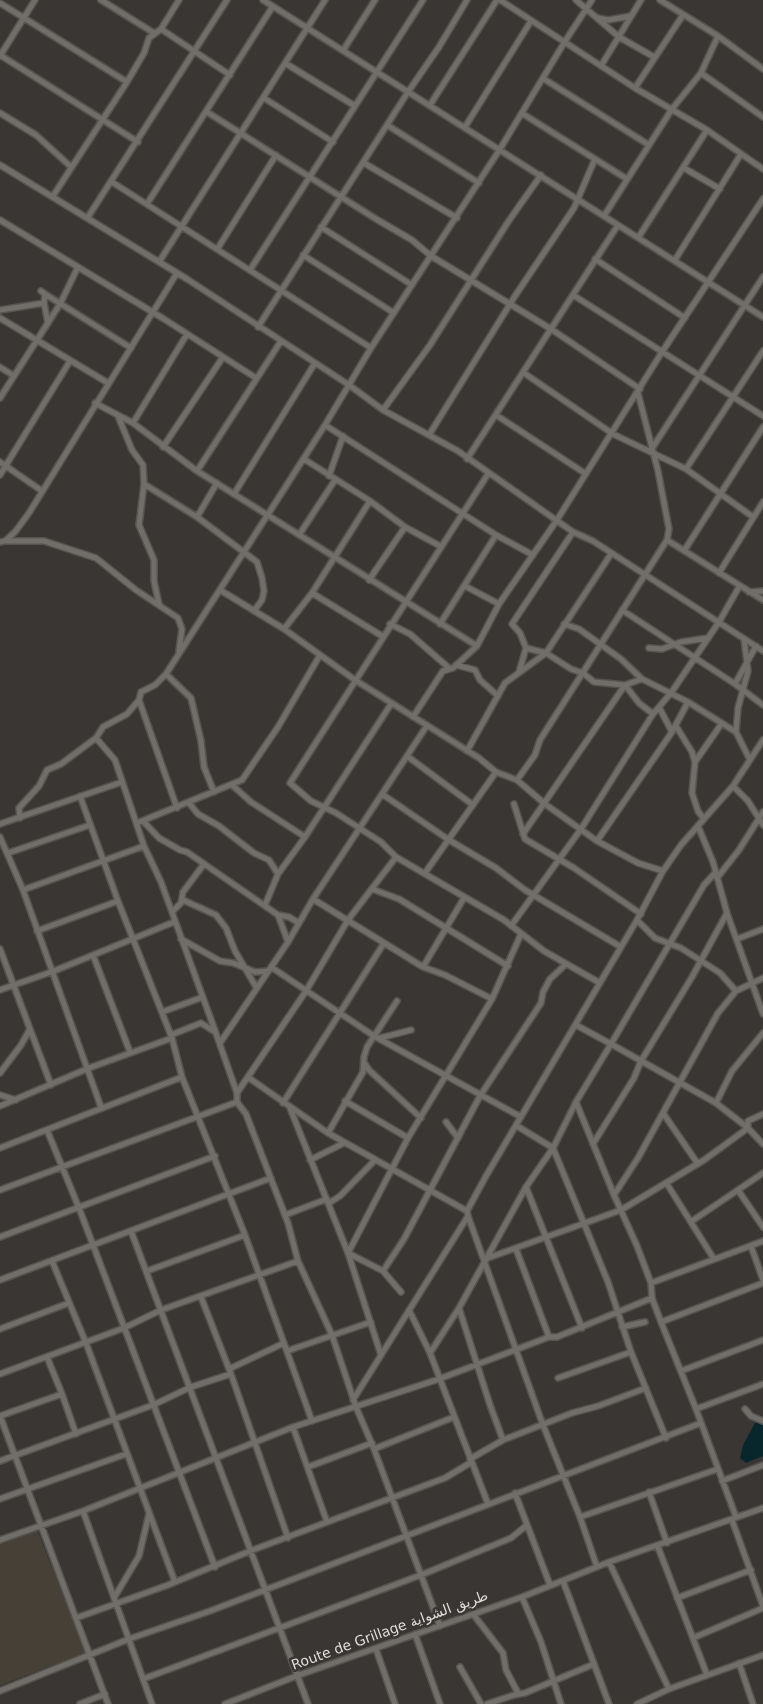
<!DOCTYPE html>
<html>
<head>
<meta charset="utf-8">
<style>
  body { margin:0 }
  canvas { display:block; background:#393633 }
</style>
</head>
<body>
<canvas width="763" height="1704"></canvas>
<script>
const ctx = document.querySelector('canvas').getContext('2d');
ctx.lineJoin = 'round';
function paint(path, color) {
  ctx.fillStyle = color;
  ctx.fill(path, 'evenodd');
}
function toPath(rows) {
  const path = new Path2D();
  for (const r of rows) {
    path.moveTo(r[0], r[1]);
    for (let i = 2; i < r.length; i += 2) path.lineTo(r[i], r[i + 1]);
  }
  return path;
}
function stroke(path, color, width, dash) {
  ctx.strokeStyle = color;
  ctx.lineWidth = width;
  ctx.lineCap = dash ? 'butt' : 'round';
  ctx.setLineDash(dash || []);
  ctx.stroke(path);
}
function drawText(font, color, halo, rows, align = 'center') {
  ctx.font = font + ' "DejaVu Sans","Noto Naskh Arabic",sans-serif';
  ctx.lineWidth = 5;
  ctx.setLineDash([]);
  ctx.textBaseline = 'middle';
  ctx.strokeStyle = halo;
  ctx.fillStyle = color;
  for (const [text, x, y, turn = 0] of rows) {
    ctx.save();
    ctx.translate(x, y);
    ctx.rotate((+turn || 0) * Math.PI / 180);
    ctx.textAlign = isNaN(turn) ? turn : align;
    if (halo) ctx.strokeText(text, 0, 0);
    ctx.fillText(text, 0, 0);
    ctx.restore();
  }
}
paint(toPath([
  [36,1528,86,1653,0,1685,0,1542]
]), '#474037');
paint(toPath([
  [761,1422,763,1423,763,1456,746,1463,740,1458,743,1445,755,1423]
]), '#07272d');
const minor = toPath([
  [101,0,154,33],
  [263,0,763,317],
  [500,0,635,88,707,130,763,169],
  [576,0,619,37,654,57],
  [660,0,718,36,763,69],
  [0,3,127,82],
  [598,18,608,20,631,16],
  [161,29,230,75],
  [344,49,375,0],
  [0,55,138,142],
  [0,56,35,0],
  [285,63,355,106],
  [601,66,641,0],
  [701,73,763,117],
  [544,79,649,145],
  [635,88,683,15],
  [264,98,333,142],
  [430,105,497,0],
  [207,112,376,219,412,240,431,256,551,329,640,389],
  [0,113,36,135,70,166],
  [523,114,627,179],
  [387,125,479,183],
  [465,127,531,21],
  [364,163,457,218],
  [0,165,187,279,349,385,383,410,458,451,573,532,593,541,763,651],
  [684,168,720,189],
  [112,182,371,348],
  [53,196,127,82,144,53,149,38,161,29,179,0],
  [147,204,273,6],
  [604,216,672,109,701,73,718,36],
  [88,217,227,0],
  [0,220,164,319,256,378],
  [321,227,412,285],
  [638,238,707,130],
  [218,248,276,155],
  [303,255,394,313],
  [595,259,685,318],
  [675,260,741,154],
  [159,262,325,0],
  [250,270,423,0],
  [41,291,45,294,44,303,48,323],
  [45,294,131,348],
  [573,295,763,416],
  [0,310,44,303],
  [0,318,108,383],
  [258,327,408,92,439,47,467,0],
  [0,367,14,376],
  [524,373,613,434,686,469,753,517],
  [0,398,60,304,78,267],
  [95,403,133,423,197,471,477,646],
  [383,410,430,345,508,222,541,175],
  [496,415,586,474],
  [118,416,132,450,143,465,144,484,139,525,154,560,154,581,159,604],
  [133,423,187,334],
  [325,425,496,535,533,555],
  [429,435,515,296,574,208,595,159],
  [163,447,223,357],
  [651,450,763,277],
  [304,459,370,501,405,527,440,546],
  [467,459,618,225],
  [0,462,42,491],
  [686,469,763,351],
  [197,471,281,341],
  [488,474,290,783,311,801,336,813,381,842,396,857,504,920,544,951,600,983],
  [0,475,70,361],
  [329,476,343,436],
  [144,484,197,517,257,562,262,578,264,591,262,600,254,611],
  [234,494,315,363],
  [197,517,217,483],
  [299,535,335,480],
  [667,540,763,600],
  [6,541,44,541,96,558,136,590,178,618,182,629,179,651],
  [0,542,5,541,15,532,29,513,177,273],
  [684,551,763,427],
  [719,573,763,502],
  [369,580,405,527],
  [465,586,499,604],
  [220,590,284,629,355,680,479,758,496,772,517,780,545,804,597,841,638,863,663,871],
  [749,592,763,591],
  [312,593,382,636],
  [622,610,735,684,763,705],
  [390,624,410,634,449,668],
  [440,624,496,535],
  [564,624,579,629,621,659,642,679,688,702,736,732],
  [284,629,312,593,370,501],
  [744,639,748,671,738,708,736,732,750,760],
  [526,648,520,633,512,624,573,532],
  [649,648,662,649,681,642,708,638],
  [456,665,475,670,480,680,498,696],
  [519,672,526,648,546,653,571,669,583,673,594,682,625,685,639,703,653,714],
  [166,674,191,698,201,741,204,767,214,792],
  [735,684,756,646],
  [139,700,177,808],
  [660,709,672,732],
  [413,717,443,671,453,668,477,646,499,604,557,520,662,352,763,199],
  [676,726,692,752,695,762,692,793,698,811,704,819],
  [96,738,115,760,144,846,161,882,213,1025,237,1093,237,1102,246,1114,288,1223,298,1261,332,1335,356,1407,374,1449,440,1626],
  [467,751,505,683,546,653,611,554],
  [407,756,473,805],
  [695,762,722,723],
  [517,780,535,755,540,740,667,540,669,529,658,471,638,393],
  [232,785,251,802,305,837],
  [733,786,748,801,763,825],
  [382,794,449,840,496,868,525,890,621,947],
  [80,796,118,901,172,1038,182,1077,245,1235,312,1421],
  [189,803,198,814,219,826,254,853,269,860,278,874],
  [514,804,525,839,574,868,641,914],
  [20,818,19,808,39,786,47,770,61,764,96,738,103,727,127,714,139,700,141,692,155,685,166,674,325,425,371,348,500,149,564,43,592,0],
  [143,821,159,838,180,850,187,852,278,915,289,917,299,923],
  [137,823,242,780,278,727,320,655],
  [0,824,122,782],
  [698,826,713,862,727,913,763,1014],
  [523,834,625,685,642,679],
  [0,837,23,890,101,1107],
  [597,841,672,732,688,702],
  [8,853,90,825],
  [425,873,496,772],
  [715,873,704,885,611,1044,716,1103,748,1128,763,1144],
  [717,878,739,850,763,812],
  [372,889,399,899,508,966],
  [23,890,144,846],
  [313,899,423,967,445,975,492,999],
  [183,900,216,915,226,928,235,951,256,987],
  [265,905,278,874,305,837,391,704],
  [172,912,181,903,183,892,204,864],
  [278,915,288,942],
  [637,920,655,938,681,948,720,973,736,991],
  [511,926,581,829,653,714,671,693,719,622,739,587],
  [37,931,118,901],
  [181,939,220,961,233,963,255,972,268,971],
  [737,939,763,929],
  [0,949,51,1085],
  [93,955,130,1052],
  [271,967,374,1036,521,1117],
  [423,967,464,898],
  [0,990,54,971,174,922],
  [162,1012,203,997],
  [171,1035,201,1023,215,1032],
  [380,1038,411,1030],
  [220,1043,288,942,313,899,426,727],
  [365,1064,369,1070,421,1118],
  [0,1073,21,1045,30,1029],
  [249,1078,328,1133,467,1211],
  [237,1093,306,991,348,920,396,857],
  [0,1095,16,1100],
  [345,1101,408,1138],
  [576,1102,614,1195,637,1246,651,1283,652,1298,661,1322,696,1409,736,1517],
  [283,1103,384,943],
  [716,1103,732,1071,763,1033],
  [0,1106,89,1068,172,1038],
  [290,1108,348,1253,381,1355],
  [663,1113,698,1164],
  [446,1122,458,1138],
  [517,1126,553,1148,608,1282,631,1352,666,1438],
  [47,1130,79,1208,215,1567],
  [328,1133,363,1072,364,1057,367,1047,397,1001],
  [593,1144,634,1078,641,1061,692,977,727,913],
  [0,1148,182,1077],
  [310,1160,344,1143],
  [667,1184,714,1259],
  [526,1187,582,1328],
  [0,1190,237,1102],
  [738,1190,763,1227],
  [614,1195,638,1158,718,1013,736,991,763,978],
  [329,1203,340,1196,375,1160],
  [285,1215,327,1199],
  [468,1216,543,1425,580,1517,597,1567],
  [692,1221,763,1173],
  [131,1231,308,1704],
  [0,1237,215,1156],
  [751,1246,763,1280],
  [516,1249,549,1337],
  [488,1258,621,1210,704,1160,748,1128,748,1121,763,1114],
  [52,1261,86,1343,175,1582],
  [147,1271,245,1235],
  [383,1271,404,1239,480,1096,541,1003,543,992,550,979,566,964],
  [0,1280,271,1178],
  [651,1283,763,1241],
  [401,1292,383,1271,348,1253,408,1138,492,999,521,934],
  [201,1297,231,1374,288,1538],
  [459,1308,490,1405,503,1440],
  [409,1310,430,1353,488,1504],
  [661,1322,763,1283],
  [622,1327,645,1322],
  [0,1329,69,1303],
  [287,1351,371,1322],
  [430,1353,459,1308,526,1187,553,1148,576,1102,611,1044,576,1025],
  [229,1369,284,1343],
  [681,1371,763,1340],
  [0,1374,124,1328,161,1310,298,1261],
  [558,1378,631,1352],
  [62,1394,76,1434],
  [353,1400,468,1216,467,1211,486,1176,637,920,663,871,681,845,733,786,763,740],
  [696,1409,763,1384],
  [745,1409,751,1416,763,1421],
  [0,1416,108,1704],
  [0,1416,62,1394,47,1357],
  [293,1427,327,1522],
  [374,1449,454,1417],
  [470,1459,503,1440,572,1413,598,1406,646,1388],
  [0,1461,153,1405,191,1387,231,1374],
  [308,1467,372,1443],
  [722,1481,763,1465],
  [649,1492,667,1543],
  [515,1493,550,1585],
  [0,1499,126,1454],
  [83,1511,152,1704],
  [580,1517,718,1469],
  [732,1520,763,1606],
  [0,1540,83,1511,293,1427,439,1379,549,1337,557,1337,652,1298],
  [658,1547,707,1675],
  [609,1562,669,1689],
  [563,1581,609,1704],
  [522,1597,541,1642,561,1704],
  [114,1598,139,1556,149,1514],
  [677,1598,751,1570],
  [473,1614,503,1653,506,1670,518,1693],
  [76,1618,168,1585,250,1551,445,1478,470,1463],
  [415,1634,440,1704],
  [693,1638,763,1608],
  [376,1649,395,1704],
  [739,1663,753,1704],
  [460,1667,481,1704],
  [143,1679,421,1575,511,1538,527,1525],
  [0,1691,129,1639,210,1611,701,1423],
  [80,1704,105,1694],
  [225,1704,299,1675,522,1597,609,1562,763,1508],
  [487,1704,514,1695,525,1693,594,1664],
  [637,1704,669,1689,763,1655]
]);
stroke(minor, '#555450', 8);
stroke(minor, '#716e6a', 5);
drawText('14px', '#dfdedb', '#393633', [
  ["Route de Grillage طريق الشواية",390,1631,-20]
]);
</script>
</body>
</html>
